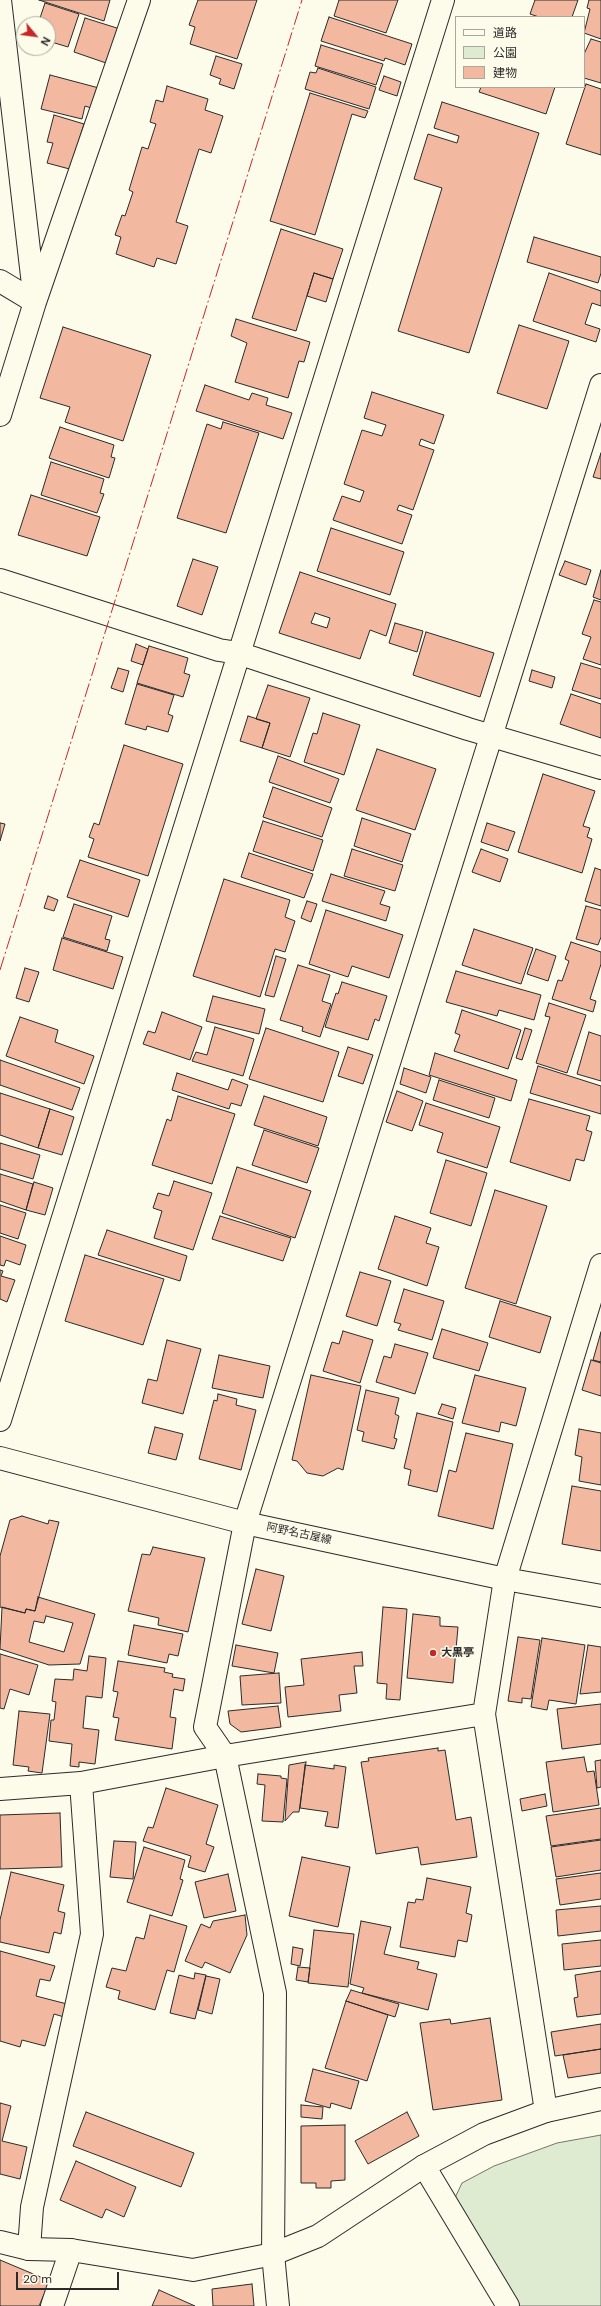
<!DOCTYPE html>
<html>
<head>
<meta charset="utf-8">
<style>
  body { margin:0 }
  #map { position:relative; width:601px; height:2306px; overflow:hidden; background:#fdfbea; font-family:"DM Sans","Noto Sans JP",sans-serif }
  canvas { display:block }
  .legend { position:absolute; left:455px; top:16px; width:130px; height:72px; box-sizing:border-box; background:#fdfbea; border:1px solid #a9a89e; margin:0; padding:5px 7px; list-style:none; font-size:12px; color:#2b2b2b }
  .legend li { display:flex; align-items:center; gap:8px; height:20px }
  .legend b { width:20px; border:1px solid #a9a89e }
  .north { position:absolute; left:16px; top:16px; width:40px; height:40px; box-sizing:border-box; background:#fdfbea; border:1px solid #a9a89e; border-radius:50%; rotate:119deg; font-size:11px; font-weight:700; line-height:16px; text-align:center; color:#2b2b2b }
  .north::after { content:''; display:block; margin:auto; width:14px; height:18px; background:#c62828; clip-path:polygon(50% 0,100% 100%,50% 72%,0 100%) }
  .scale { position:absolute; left:16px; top:2272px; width:103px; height:18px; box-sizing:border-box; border:2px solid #2b2b2b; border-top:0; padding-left:5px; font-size:12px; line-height:14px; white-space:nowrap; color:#2b2b2b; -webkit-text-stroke:3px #fdfbea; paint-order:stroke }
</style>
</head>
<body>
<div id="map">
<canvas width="601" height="2306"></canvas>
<ul class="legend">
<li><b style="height:5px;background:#fdfbea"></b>道路</li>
<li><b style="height:11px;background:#deebd1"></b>公園</li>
<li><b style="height:11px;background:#f2b8a0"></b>建物</li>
</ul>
<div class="north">N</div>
<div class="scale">20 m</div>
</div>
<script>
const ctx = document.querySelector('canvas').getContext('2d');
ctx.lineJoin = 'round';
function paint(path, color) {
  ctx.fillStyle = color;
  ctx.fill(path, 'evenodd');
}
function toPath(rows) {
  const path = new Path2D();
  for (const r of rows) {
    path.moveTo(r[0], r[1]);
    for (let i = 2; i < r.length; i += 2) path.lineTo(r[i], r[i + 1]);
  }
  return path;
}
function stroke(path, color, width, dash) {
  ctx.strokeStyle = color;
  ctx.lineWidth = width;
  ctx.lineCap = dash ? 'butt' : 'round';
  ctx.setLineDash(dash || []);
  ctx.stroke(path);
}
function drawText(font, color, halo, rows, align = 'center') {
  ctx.font = font + ' "DM Sans","Noto Sans JP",sans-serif';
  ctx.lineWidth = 3;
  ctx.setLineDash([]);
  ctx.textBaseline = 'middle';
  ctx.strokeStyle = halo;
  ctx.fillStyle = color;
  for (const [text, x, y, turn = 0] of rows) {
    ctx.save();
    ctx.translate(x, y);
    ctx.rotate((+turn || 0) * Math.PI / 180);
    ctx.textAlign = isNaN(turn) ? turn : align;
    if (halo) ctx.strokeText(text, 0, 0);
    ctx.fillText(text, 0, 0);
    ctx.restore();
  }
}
const green = toPath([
  [601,2135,601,2306,519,2306,454,2200,462,2183,494,2166,557,2143,601,2135]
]);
paint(green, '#deebd1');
stroke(green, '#74746e', 1);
const building = toPath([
  [39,0,110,0,104,21,39,0],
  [198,0,257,0,237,59,190,44,195,27,189,25,198,0],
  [339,0,398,0,386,33,334,16,339,0],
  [535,0,578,0,572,17,539,17,530,14,535,0],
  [589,0,601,0,601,39,584,33,590,9,587,8,589,0],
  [45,3,79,14,68,47,48,41,48,24,38,24,45,3],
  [329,17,412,44,405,65,385,58,384,61,321,41,329,17],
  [85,18,120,29,109,64,74,52,85,18],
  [591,39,601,42,601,83,584,78,584,54,591,39],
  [321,45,383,64,376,85,315,66,321,45],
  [216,56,242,64,234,89,219,84,221,79,210,75,216,56],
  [318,68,376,87,369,109,305,89,310,72,316,73,318,68],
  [50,75,99,88,94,109,85,106,82,119,41,109,50,75],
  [384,76,401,82,397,96,379,90,384,76],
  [586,84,601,89,601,155,566,144,586,84],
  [167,86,208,99,205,110,223,116,211,153,199,149,176,222,188,226,176,264,157,258,154,267,116,254,121,237,115,235,122,215,125,216,133,192,129,190,142,147,148,149,156,124,150,122,156,100,163,102,167,86],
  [481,87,555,87,546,114,479,92,481,87],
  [310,93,368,111,365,118,352,114,315,235,270,221,310,93],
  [442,102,539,133,469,353,398,331,442,188,414,179,428,134,457,143,459,136,434,128,442,102],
  [54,115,84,124,79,140,77,171,47,163,53,143,47,142,54,115],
  [281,229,343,249,333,279,314,273,296,331,252,318,281,229],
  [534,237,601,257,601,273,598,283,527,262,534,237],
  [314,273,333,279,326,302,307,296,314,273],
  [549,273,601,291,601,306,592,303,585,324,600,329,596,342,533,321,549,273],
  [236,319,310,342,304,362,299,361,288,398,235,382,247,343,231,336,236,319],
  [519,325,569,341,547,409,497,393,519,325],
  [63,327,151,355,123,441,65,422,70,407,40,398,63,327],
  [205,385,249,400,252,393,268,398,266,405,292,413,283,439,196,411,205,385],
  [372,392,444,415,434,444,421,439,419,445,434,450,413,510,399,505,397,510,412,515,402,544,333,520,342,496,360,502,364,491,344,484,362,430,382,436,386,425,364,418,372,392],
  [223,422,259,433,226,533,177,518,207,424,221,429,223,422],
  [60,427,114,445,111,457,115,458,109,478,49,458,60,427],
  [601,453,601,479,593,477,601,453],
  [51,462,104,479,100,493,104,494,97,513,41,495,51,462],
  [31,495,100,517,87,556,18,535,31,495],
  [331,528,404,552,390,595,317,571,331,528],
  [193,559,218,567,202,615,177,606,193,559],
  [565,561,591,570,586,585,559,575,565,561],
  [601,570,601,600,593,597,601,570],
  [300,572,396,604,386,636,370,630,360,659,279,633,300,572],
  [315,613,330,618,327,628,311,623,315,613],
  [594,600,601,602,601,665,583,659,591,637,582,634,594,600],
  [395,623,423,631,417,652,389,643,395,623],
  [426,632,494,653,480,697,413,675,426,632],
  [136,644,148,649,143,665,131,661,136,644],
  [149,646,188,658,184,673,190,675,183,697,137,683,149,646],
  [581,663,601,669,601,699,572,690,581,663],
  [118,668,129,671,123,692,111,688,118,668],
  [532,670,555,677,552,688,529,681,532,670],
  [137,684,174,695,168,714,173,716,168,732,147,726,146,730,125,724,137,684],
  [268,685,310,698,290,757,262,748,270,723,256,719,268,685],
  [571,694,601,704,601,738,560,724,571,694],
  [323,713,360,725,344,775,304,762,313,733,317,734,323,713],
  [248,716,270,723,262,748,240,741,248,716],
  [124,745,183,764,148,876,88,857,94,839,89,837,94,823,99,825,124,745],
  [377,749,436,769,415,830,356,810,377,749],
  [278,756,339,779,330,803,269,782,278,756],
  [543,774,595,791,583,826,590,828,587,837,592,839,582,873,518,852,543,774],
  [273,787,332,808,322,837,263,817,273,787],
  [362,818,411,834,402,862,354,846,362,818],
  [263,821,323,840,313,871,253,851,263,821],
  [0,823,5,824,0,841,0,823],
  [487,823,515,832,508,851,481,842,487,823],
  [352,849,403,865,395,891,344,876,352,849],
  [481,849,508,859,500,882,472,872,481,849],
  [249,853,313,874,304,898,241,877,249,853],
  [80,860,140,880,128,917,67,897,80,860],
  [595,868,601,870,601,906,585,901,595,868],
  [331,874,385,891,380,904,390,907,386,921,322,901,331,874],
  [224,879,290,900,285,917,295,921,285,952,275,949,260,997,193,976,224,879],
  [48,896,58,900,54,911,44,908,48,896],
  [307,901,317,904,311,922,301,918,307,901],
  [74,904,112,916,105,939,110,940,107,951,63,937,74,904],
  [586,906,601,910,601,937,598,945,576,939,586,906],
  [326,910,403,935,389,978,352,966,348,977,309,964,326,910],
  [474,929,533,948,521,984,462,965,474,929],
  [62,938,123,957,113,989,53,970,62,938],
  [571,942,601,952,601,964,590,999,596,1001,593,1012,552,999,558,980,562,981,569,961,565,959,571,942],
  [536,949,556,956,548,981,527,974,536,949],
  [276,956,286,959,274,997,265,995,276,956],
  [298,965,330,975,322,1001,331,1004,320,1037,302,1031,303,1027,280,1020,298,965],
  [25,968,39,972,29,1002,16,998,25,968],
  [456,971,541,995,534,1020,499,1010,497,1016,446,1002,456,971],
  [342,982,387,996,379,1021,375,1019,368,1040,325,1027,336,993,338,994,342,982],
  [213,996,265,1009,259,1034,206,1021,213,996],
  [549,1003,586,1015,567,1073,536,1063,550,1017,545,1016,549,1003],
  [462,1010,521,1030,508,1069,454,1051,460,1035,455,1033,462,1010],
  [162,1012,202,1027,190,1060,143,1044,148,1031,155,1033,162,1012],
  [20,1017,58,1030,55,1042,94,1056,84,1084,6,1056,20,1017],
  [215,1027,254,1039,243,1076,192,1061,196,1052,207,1055,215,1027],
  [266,1028,339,1052,323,1102,249,1079,266,1028],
  [525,1028,532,1030,522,1060,516,1058,525,1028],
  [589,1032,601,1036,601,1081,577,1074,589,1032],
  [348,1047,373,1055,363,1084,338,1076,348,1047],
  [435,1053,517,1080,511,1101,429,1075,435,1053],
  [0,1060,80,1088,72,1110,0,1085,0,1060],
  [538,1066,601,1086,601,1114,530,1093,538,1066],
  [404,1068,431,1077,426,1093,400,1084,404,1068],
  [177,1073,228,1090,232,1079,248,1085,241,1106,231,1103,229,1109,172,1090,177,1073],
  [439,1080,495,1098,489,1118,433,1100,439,1080],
  [397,1091,423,1101,412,1131,386,1122,397,1091],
  [0,1093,50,1109,38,1148,0,1135,0,1093],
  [178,1096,235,1114,212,1184,152,1165,167,1119,171,1121,178,1096],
  [264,1096,327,1117,318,1146,254,1125,264,1096],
  [529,1099,590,1116,586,1130,592,1132,584,1161,576,1159,570,1181,510,1162,529,1099],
  [426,1103,500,1127,487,1168,437,1152,443,1133,419,1125,426,1103],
  [50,1109,74,1117,62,1155,38,1148,50,1109],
  [264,1130,319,1148,307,1183,252,1165,264,1130],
  [0,1143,40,1155,33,1179,0,1169,0,1143],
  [446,1160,487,1173,471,1226,430,1213,446,1160],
  [237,1167,311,1191,295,1238,222,1213,237,1167],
  [0,1174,33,1184,26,1210,0,1201,0,1174],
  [174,1181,212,1193,193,1250,154,1238,162,1211,153,1208,158,1193,169,1196,174,1181],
  [34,1182,53,1188,45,1215,26,1210,34,1182],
  [495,1190,547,1206,516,1304,465,1288,495,1190],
  [0,1205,26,1213,18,1239,0,1233,0,1205],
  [220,1216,291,1238,283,1261,212,1239,220,1216],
  [395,1216,431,1228,426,1243,439,1247,427,1286,378,1269,395,1216],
  [107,1230,187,1256,180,1281,98,1255,107,1230],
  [0,1236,26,1245,20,1265,6,1260,4,1266,0,1265,0,1236],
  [85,1255,164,1279,143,1345,65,1321,85,1255],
  [0,1270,3,1271,1,1276,15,1280,7,1302,0,1299,0,1270],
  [360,1272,391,1281,377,1326,346,1316,360,1272],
  [404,1289,444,1301,432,1340,398,1330,401,1324,394,1322,404,1289],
  [500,1301,551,1317,540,1353,489,1337,500,1301],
  [442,1329,488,1343,479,1371,433,1358,442,1329],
  [343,1331,373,1340,360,1383,323,1371,332,1342,339,1344,343,1331],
  [601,1332,601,1362,593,1360,601,1332],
  [167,1340,201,1349,183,1414,142,1403,148,1379,157,1381,167,1340],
  [395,1344,428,1353,415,1394,376,1382,384,1356,391,1358,395,1344],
  [219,1355,270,1366,263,1398,212,1388,219,1355],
  [591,1360,601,1363,601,1396,582,1390,591,1360],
  [311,1375,361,1386,343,1470,338,1468,323,1476,307,1473,297,1461,292,1460,311,1375],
  [475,1375,526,1388,516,1426,501,1422,499,1432,462,1423,475,1375],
  [366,1390,399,1398,395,1414,399,1416,394,1438,397,1439,394,1449,362,1441,364,1432,357,1430,366,1390],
  [218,1394,237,1399,236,1405,256,1410,241,1470,199,1459,214,1400,217,1401,218,1394],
  [442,1404,456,1408,453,1419,438,1414,442,1404],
  [417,1413,453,1422,437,1492,408,1485,411,1470,404,1468,417,1413],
  [155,1427,183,1434,176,1460,148,1453,155,1427],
  [579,1429,601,1433,601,1485,579,1481,582,1457,575,1455,579,1429],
  [466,1433,513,1444,493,1529,438,1516,449,1470,456,1472,466,1433],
  [572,1486,601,1491,601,1551,562,1544,572,1486],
  [22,1516,48,1524,49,1520,59,1522,35,1611,26,1609,25,1613,0,1607,0,1556,10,1520,22,1516],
  [153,1547,205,1558,188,1632,158,1625,159,1618,128,1611,142,1554,150,1555,153,1547],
  [256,1569,284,1576,271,1631,242,1624,256,1569],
  [38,1597,95,1614,80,1664,49,1665,0,1649,2,1607,25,1613,26,1609,35,1611,38,1597],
  [46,1616,73,1623,64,1652,29,1642,34,1621,44,1623,46,1616],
  [383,1607,407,1609,400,1700,386,1699,387,1684,377,1683,383,1607],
  [413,1614,440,1617,440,1626,458,1627,453,1683,407,1678,413,1614],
  [134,1625,183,1634,178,1656,169,1654,167,1663,128,1655,134,1625],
  [518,1637,540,1640,531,1699,522,1698,522,1703,508,1701,518,1637],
  [542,1638,585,1645,576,1704,549,1700,547,1710,531,1707,542,1638],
  [236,1645,278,1653,274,1673,232,1666,236,1645],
  [588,1645,601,1647,601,1692,580,1694,588,1645],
  [362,1652,363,1666,354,1666,357,1693,339,1695,341,1711,288,1717,285,1687,304,1685,301,1659,362,1652],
  [0,1654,38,1665,29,1695,10,1689,4,1709,0,1708,0,1654],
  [89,1656,106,1658,102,1698,86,1696,83,1728,99,1730,95,1764,79,1762,79,1767,70,1766,72,1744,49,1741,51,1720,54,1720,56,1702,52,1701,55,1679,73,1680,74,1669,87,1671,89,1656],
  [118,1661,165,1668,164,1672,173,1674,172,1677,185,1679,183,1691,174,1689,170,1717,176,1718,172,1749,115,1740,119,1718,113,1717,118,1692,113,1691,118,1661],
  [279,1673,281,1703,242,1705,240,1676,279,1673],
  [601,1704,601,1744,562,1749,557,1709,601,1704],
  [278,1706,281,1727,241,1732,230,1724,228,1711,278,1706],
  [19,1711,50,1714,42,1773,28,1771,29,1767,13,1765,19,1711],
  [438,1748,438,1751,445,1750,456,1820,471,1817,477,1857,421,1865,418,1847,376,1854,361,1762,369,1761,368,1758,438,1748],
  [584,1757,587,1772,594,1771,599,1805,553,1812,546,1762,584,1757],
  [601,1760,601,1787,597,1788,595,1761,601,1760],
  [306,1762,299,1812,293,1812,285,1821,289,1765,306,1762],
  [305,1765,334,1769,334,1765,346,1767,338,1828,325,1826,328,1812,300,1808,305,1765],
  [258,1774,281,1776,281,1778,287,1779,283,1822,262,1821,265,1785,257,1784,258,1774],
  [166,1788,218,1805,206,1844,214,1847,205,1872,188,1867,191,1856,143,1841,148,1827,153,1828,166,1788],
  [545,1794,547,1806,522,1811,520,1799,545,1794],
  [601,1808,601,1839,551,1846,546,1816,601,1808],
  [60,1813,62,1867,0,1869,0,1815,60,1813],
  [601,1840,601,1870,556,1877,551,1847,601,1840],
  [114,1841,136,1842,133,1879,110,1877,114,1841],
  [144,1847,185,1860,180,1879,183,1880,172,1916,127,1902,144,1847],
  [302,1857,350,1867,338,1927,289,1916,302,1857],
  [11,1872,64,1885,58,1911,65,1913,61,1934,54,1932,49,1953,0,1942,0,1920,11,1872],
  [601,1873,601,1899,560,1905,556,1879,601,1873],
  [228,1874,236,1911,204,1918,195,1882,228,1874],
  [427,1878,471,1887,466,1913,472,1915,467,1942,458,1940,455,1957,400,1947,408,1902,415,1903,416,1899,423,1900,427,1878],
  [601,1906,601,1931,558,1936,556,1910,601,1906],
  [150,1915,187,1926,174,1972,167,1970,155,2010,118,1999,120,1991,106,1987,112,1968,126,1971,136,1937,144,1939,150,1915],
  [245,1915,247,1935,230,1973,205,1962,202,1968,185,1961,201,1924,210,1928,213,1921,245,1915],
  [361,1921,391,1927,384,1954,419,1962,417,1969,437,1974,428,2010,362,1993,364,1988,350,1984,361,1921],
  [314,1930,354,1934,348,1987,308,1983,314,1930],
  [601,1940,601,1966,564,1970,562,1944,601,1940],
  [293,1947,303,1949,300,1966,291,1964,293,1947],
  [0,1951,55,1966,50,1981,40,1979,36,1996,67,2004,64,2017,54,2014,45,2046,22,2040,20,2047,0,2041,0,1951],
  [298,1967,310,1968,308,1982,296,1980,298,1967],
  [601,1971,601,2014,577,2017,574,1998,578,1997,575,1975,601,1971],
  [195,1973,206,1975,195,2019,170,2013,179,1975,194,1979,195,1973],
  [206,1976,220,1979,212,2014,198,2010,206,1976],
  [351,1990,399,2004,395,2017,346,2001,351,1990],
  [346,2001,388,2015,367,2081,325,2068,346,2001],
  [490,2018,502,2100,433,2110,420,2023,450,2019,451,2024,490,2018],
  [601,2024,601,2049,555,2056,551,2032,601,2024],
  [601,2049,601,2073,568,2078,563,2055,601,2049],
  [313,2069,359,2081,351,2109,331,2103,330,2108,305,2101,313,2069],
  [0,2103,11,2106,2,2141,27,2147,20,2179,0,2174,0,2103],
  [301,2105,323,2107,322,2119,301,2117,301,2105],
  [86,2112,194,2153,181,2187,73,2146,86,2112],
  [407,2112,419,2136,368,2164,355,2141,407,2112],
  [345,2125,345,2180,331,2181,331,2188,316,2188,316,2183,301,2183,301,2126,345,2125],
  [76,2161,136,2187,124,2217,106,2209,102,2218,60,2200,76,2161],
  [0,2260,50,2281,39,2306,0,2306,0,2260],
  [252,2284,254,2306,213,2306,212,2289,252,2284],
  [159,2290,195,2306,152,2306,159,2290]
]);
paint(building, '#f2b8a0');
stroke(building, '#2b2b2b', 1);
const minor = toPath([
  [0,281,35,302,139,0],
  [0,415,35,302,0,0],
  [0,580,219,650,238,653,468,729,601,768],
  [0,1420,443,0],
  [0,1789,81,1783,225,1756,484,1714],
  [546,2111,484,1714,505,1579,601,1265],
  [424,2166,508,2306],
  [29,2249,32,2207,92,1934,81,1783],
  [52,2306,71,2250],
  [278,2306,273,2254,275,1993,225,1756,205,1727,245,1523,601,385]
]);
const tertiary = toPath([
  [0,2242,29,2249,71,2250,193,2270,273,2254,318,2236,424,2166,484,2134,546,2111,601,2099]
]);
const secondary = toPath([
  [0,1458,245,1523,505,1579,601,1596]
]);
stroke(minor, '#2b2b2b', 24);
stroke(tertiary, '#2b2b2b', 24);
stroke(secondary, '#2b2b2b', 24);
stroke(minor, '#fdfbea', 22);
stroke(tertiary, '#fdfbea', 22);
stroke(secondary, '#fdfbea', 22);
stroke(toPath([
  [0,970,302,0]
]), '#c62828', 1, [14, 3, 2, 3]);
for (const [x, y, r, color] of [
  [433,1653,4,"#c62828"]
]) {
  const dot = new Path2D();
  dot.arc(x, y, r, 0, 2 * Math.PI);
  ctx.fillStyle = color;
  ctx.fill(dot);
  stroke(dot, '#fdfbea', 1.5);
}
drawText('11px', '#2b2b2b', '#fdfbea', [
  ["阿野名古屋線",299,1534,12]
]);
drawText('bold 11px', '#2b2b2b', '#fdfbea', [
  ["大黒亭",441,1653]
], 'left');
</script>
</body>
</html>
